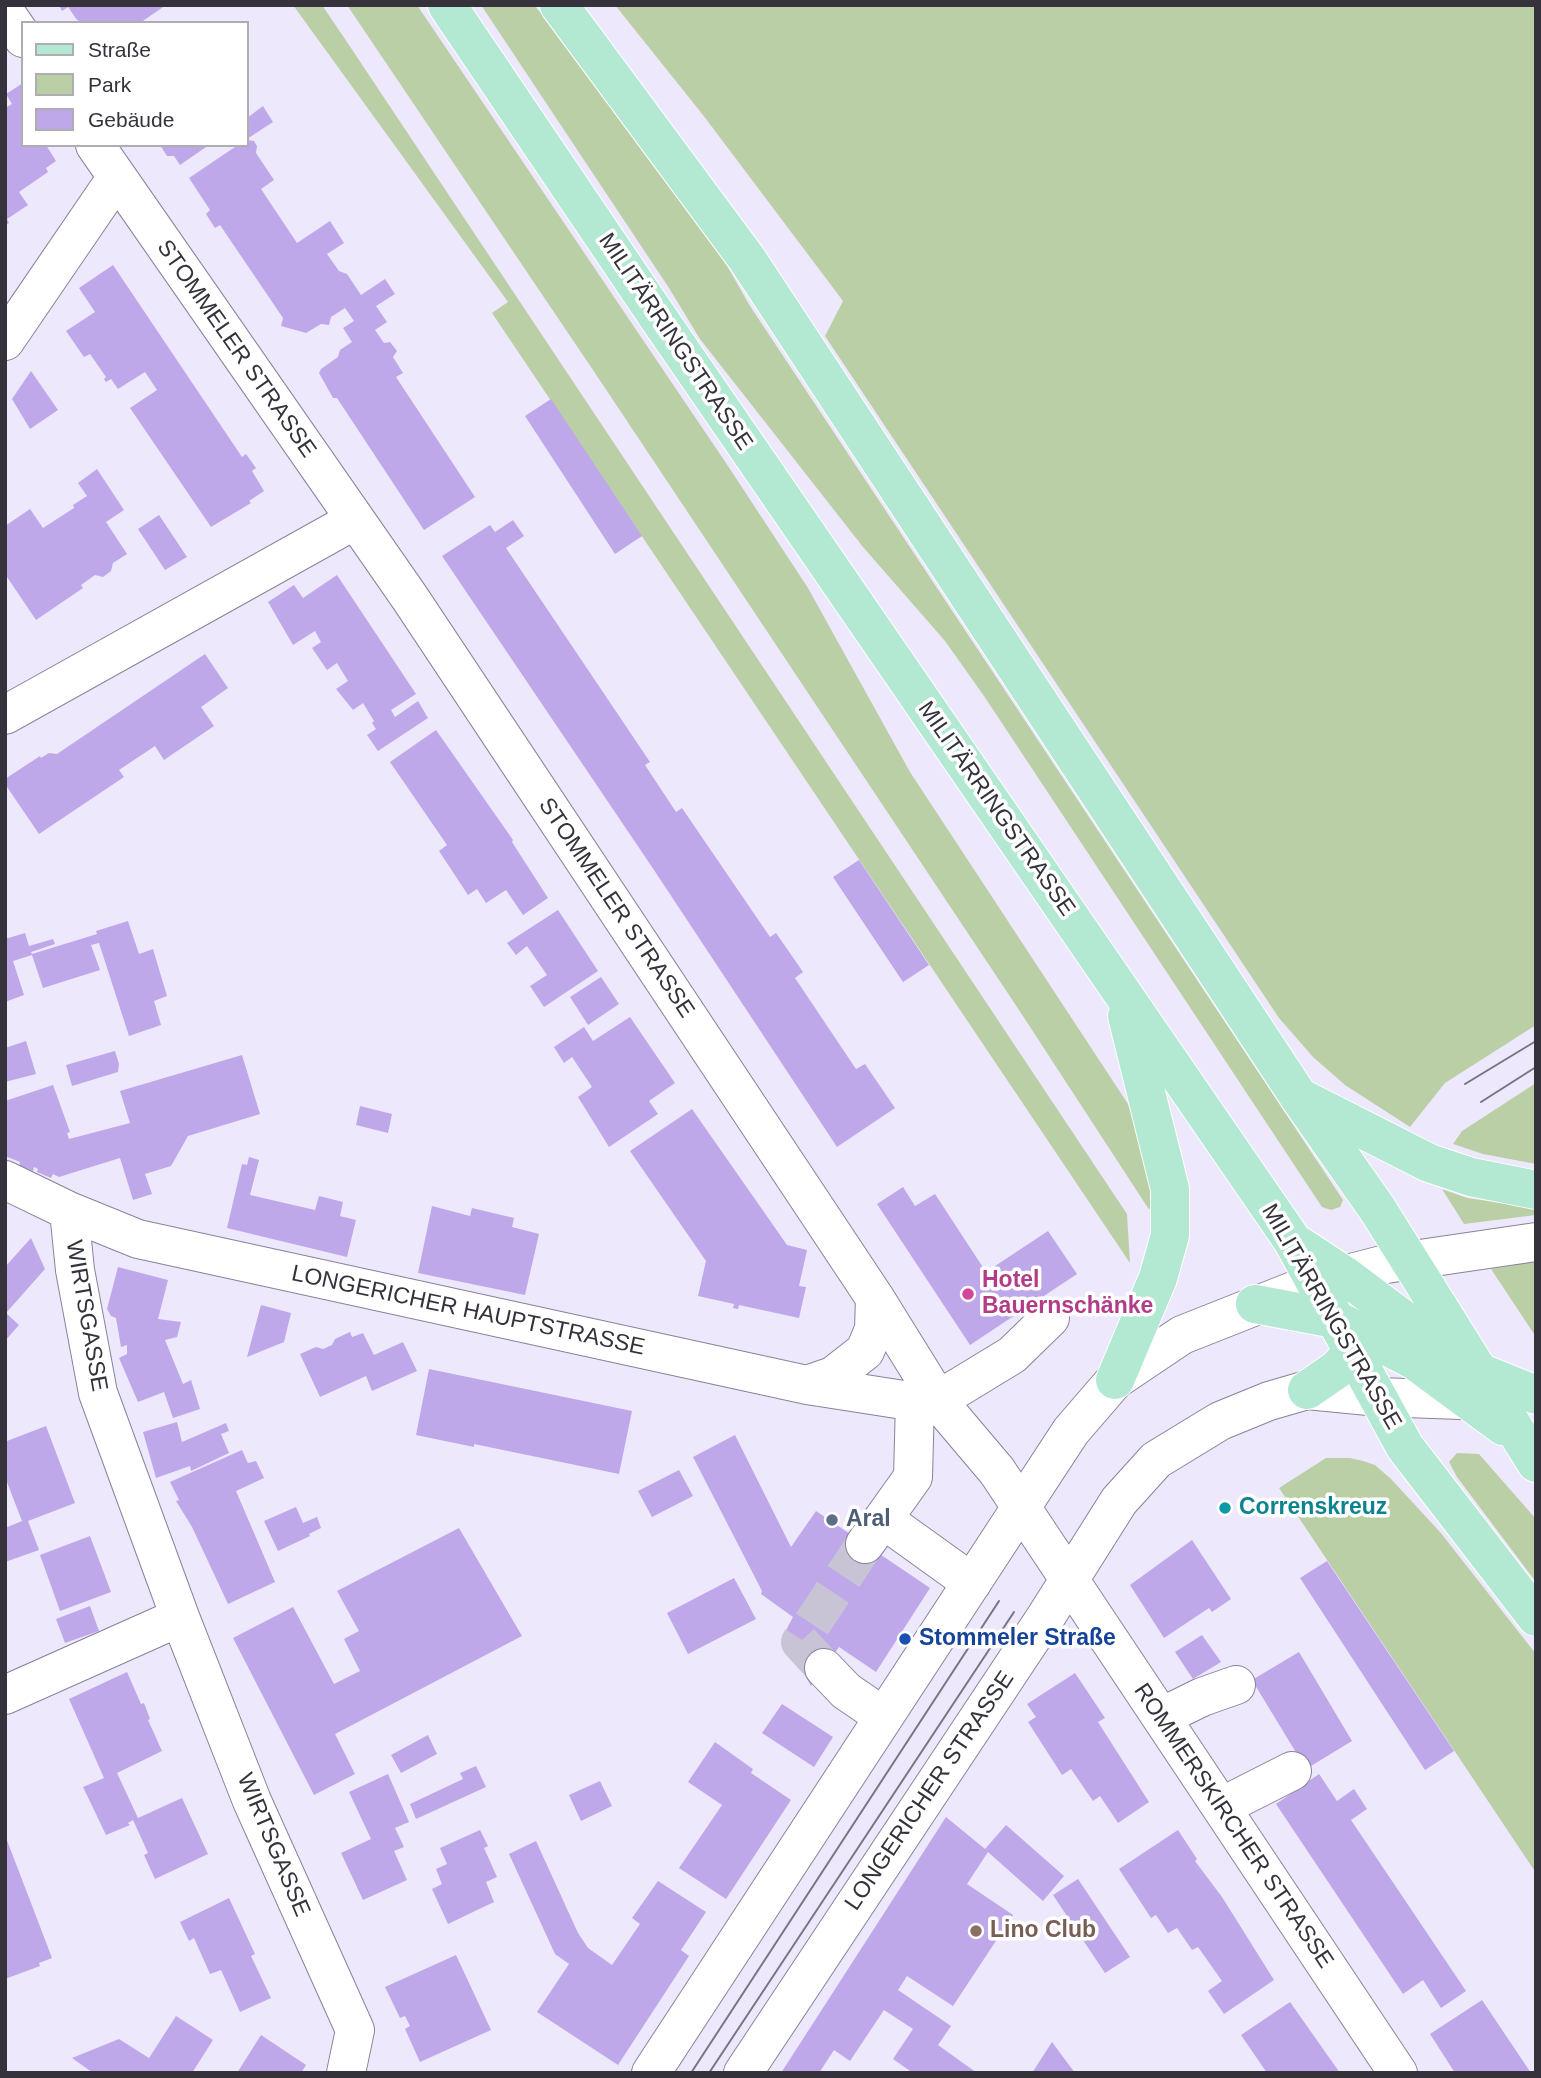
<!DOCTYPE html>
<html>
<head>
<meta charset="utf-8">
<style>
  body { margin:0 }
  #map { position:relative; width:1541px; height:2078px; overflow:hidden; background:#eee8fc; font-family:Arial,sans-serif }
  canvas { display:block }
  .frame { position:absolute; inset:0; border:7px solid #35323b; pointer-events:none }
  .legend { position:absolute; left:21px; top:21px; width:228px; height:126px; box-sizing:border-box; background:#fff; border:2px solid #aeadb1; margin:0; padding:9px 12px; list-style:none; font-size:21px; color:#35323b }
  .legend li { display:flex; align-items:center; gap:14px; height:35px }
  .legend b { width:35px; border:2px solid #aeadb1 }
</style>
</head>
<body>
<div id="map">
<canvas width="1541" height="2078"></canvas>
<div class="frame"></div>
<ul class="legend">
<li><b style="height:9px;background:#b3e9d3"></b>Straße</li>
<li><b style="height:19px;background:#bbcfa7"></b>Park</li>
<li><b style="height:19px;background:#bea8e9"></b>Gebäude</li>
</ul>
</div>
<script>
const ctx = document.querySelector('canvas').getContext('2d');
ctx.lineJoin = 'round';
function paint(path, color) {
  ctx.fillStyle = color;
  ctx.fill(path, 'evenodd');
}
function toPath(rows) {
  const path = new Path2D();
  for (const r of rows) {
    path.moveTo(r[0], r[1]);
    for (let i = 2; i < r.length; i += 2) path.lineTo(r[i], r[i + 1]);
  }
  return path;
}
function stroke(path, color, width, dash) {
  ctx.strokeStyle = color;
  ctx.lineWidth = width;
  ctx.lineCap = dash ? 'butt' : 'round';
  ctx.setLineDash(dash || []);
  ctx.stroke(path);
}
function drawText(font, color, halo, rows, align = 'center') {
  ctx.font = font + ' Arial,sans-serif';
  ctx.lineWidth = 7;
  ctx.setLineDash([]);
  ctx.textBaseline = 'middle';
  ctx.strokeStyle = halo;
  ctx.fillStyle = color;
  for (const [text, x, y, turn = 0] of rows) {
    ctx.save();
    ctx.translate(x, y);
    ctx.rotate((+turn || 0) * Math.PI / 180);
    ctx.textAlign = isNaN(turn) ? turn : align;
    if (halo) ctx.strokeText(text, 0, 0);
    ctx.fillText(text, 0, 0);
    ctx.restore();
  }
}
paint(toPath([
  [293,5,322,5,349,45,1127,1214,1130,1263,492,313,508,302],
  [347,5,417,5,730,469,808,588,910,772,1128,1104,1149,1156,1154,1212,1148,1208,1019,1010,601,382],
  [481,5,534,5,599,84,718,250,750,306,1343,1200,1340,1207,1331,1210,1322,1207,984,696,945,641,863,547,700,339,669,288],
  [615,5,1536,5,1536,1025,1445,1083,1410,1127,1345,1085,1313,1057,1279,1018,825,336,843,301,703,115],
  [1536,1083,1536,1164,1483,1154,1453,1144,1462,1131],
  [1442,1189,1467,1198,1536,1208,1536,1215,1464,1224],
  [1536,1261,1536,1337,1491,1269],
  [1457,1453,1479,1454,1536,1519,1536,1582,1457,1477,1449,1462],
  [1326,1458,1350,1458,1363,1461,1375,1465,1391,1479,1440,1532,1536,1654,1536,1873,1279,1488]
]), '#bbcfa7');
paint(toPath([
  [59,5,166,5,140,23,85,23,77,20,68,7,62,11],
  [23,83,23,145,46,145,56,161,46,168,48,172,19,192,28,205,7,219,9,223,5,226,5,108,12,104,6,94],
  [263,106,273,122,247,139,247,118],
  [247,140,254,141,257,146,256,153,274,180,261,189,297,243,330,221,344,243,327,254,339,271,347,274,361,295,385,279,395,294,376,306,387,322,375,330,384,343,390,342,397,351,393,357,403,373,396,377,475,497,424,530,337,398,333,398,319,373,321,369,338,357,340,350,352,342,343,328,354,321,345,308,331,317,329,325,321,324,306,333,281,326,283,318,220,225,215,228,206,214,210,210,189,178,238,145,247,145],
  [160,145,209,145,180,165,174,156,167,156],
  [113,265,242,457,246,454,256,468,252,471,264,491,249,501,251,503,211,527,130,408,157,390,145,372,118,389,111,379,106,382,104,379,106,377,90,354,84,357,66,331,95,312,79,288],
  [31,371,58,410,30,429,12,399],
  [551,399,642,536,615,554,525,416],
  [97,469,124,510,106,522,127,554,113,563,111,571,103,577,95,575,81,585,83,588,36,620,5,574,5,526,30,509,43,528,74,508,73,505,87,496,78,483],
  [159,515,187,557,165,570,138,529],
  [513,520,524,536,506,548,650,762,645,765,676,812,682,808,770,937,776,933,803,972,795,978,856,1069,865,1064,895,1108,837,1147,654,870,442,556,490,525,495,532],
  [337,575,416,694,391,710,395,717,418,701,428,718,378,751,367,735,376,729,372,723,374,721,363,703,353,710,336,689,348,681,337,663,327,670,312,648,321,642,315,631,293,645,268,602,294,585,303,598],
  [205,654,228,688,201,707,214,726,164,760,155,746,119,770,124,777,39,834,5,784,5,779,40,756,41,758,49,753,57,754],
  [436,730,513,840,512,842,548,898,523,915,506,890,486,903,477,889,468,895,439,851,447,845,390,762],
  [859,860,929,965,903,982,833,877],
  [558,910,598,971,544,1007,530,986,547,975,527,946,516,955,507,943],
  [128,921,139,954,153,949,167,996,154,1001,161,1025,129,1036,99,943,91,945,100,970,43,988,32,955,13,961,24,995,5,1002,5,939,25,933,29,946,53,939,55,944,31,952,32,954,97,934,96,931],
  [601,977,619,1004,588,1025,570,997],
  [630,1017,675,1083,649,1101,658,1114,609,1147,578,1097,592,1087,572,1057,564,1063,554,1047,584,1027,593,1041],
  [26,1041,36,1074,5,1082,5,1048],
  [115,1051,119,1064,118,1072,72,1086,66,1065],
  [242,1055,260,1114,188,1136,171,1166,145,1174,152,1194,133,1200,120,1158,59,1177,53,1174,51,1178,37,1172,38,1169,34,1167,33,1171,19,1166,20,1162,5,1156,5,1101,53,1085,70,1132,67,1133,69,1139,130,1123,120,1091],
  [360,1106,392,1114,388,1133,356,1125],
  [692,1109,787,1245,807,1250,799,1286,806,1287,799,1318,739,1305,738,1309,733,1308,734,1304,698,1296,706,1261,630,1151],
  [249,1157,259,1160,250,1195,315,1210,319,1196,343,1202,340,1216,356,1220,347,1257,227,1228,242,1164,247,1165],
  [903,1187,915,1206,935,1194,986,1272,1048,1231,1077,1274,970,1345,877,1204],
  [432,1206,470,1216,472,1208,514,1218,512,1227,539,1234,525,1295,418,1273],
  [31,1238,45,1269,6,1313,19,1325,5,1341,5,1267],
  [118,1267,168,1280,158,1319,181,1322,177,1337,165,1340,183,1384,191,1380,200,1409,173,1418,164,1392,138,1402,119,1358,127,1354,127,1345,121,1347,116,1318,111,1316,107,1309],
  [261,1305,291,1313,284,1342,247,1357],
  [350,1332,352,1337,363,1333,374,1355,403,1342,417,1371,372,1391,366,1376,320,1397,300,1354,316,1347,323,1349,332,1345,335,1339],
  [429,1369,632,1411,619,1474,474,1444,474,1447,416,1435],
  [177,1422,182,1442,226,1423,229,1431,221,1434,229,1453,191,1471,190,1466,156,1478,143,1432],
  [46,1426,75,1503,28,1521,39,1550,5,1562,5,1528,22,1521,5,1477,5,1436,7,1441],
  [735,1435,791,1547,816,1511,930,1588,876,1672,839,1647,811,1686,783,1636,793,1617,761,1594,762,1591,693,1457],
  [242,1450,248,1463,256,1461,264,1478,236,1491,275,1582,228,1604,192,1527,176,1501,179,1500,170,1482],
  [679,1470,693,1496,652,1517,638,1491],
  [296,1507,303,1523,317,1517,321,1528,309,1534,310,1536,278,1551,264,1521],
  [459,1528,522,1636,335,1734,355,1774,314,1795,233,1638,293,1607,334,1684,360,1671,344,1639,359,1631,337,1591],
  [90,1536,111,1592,60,1611,40,1555],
  [1192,1540,1231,1599,1212,1612,1209,1608,1164,1638,1130,1585],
  [1327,1561,1454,1751,1425,1770,1300,1578],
  [734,1578,756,1619,688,1654,667,1613],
  [90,1606,99,1631,65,1643,56,1619],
  [1202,1635,1221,1662,1193,1679,1175,1652],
  [1299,1652,1352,1741,1306,1769,1252,1680],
  [127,1672,141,1704,144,1703,150,1719,148,1720,162,1751,117,1773,138,1818,182,1798,208,1854,155,1879,144,1855,148,1853,133,1820,128,1823,130,1825,106,1835,83,1787,104,1778,69,1699],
  [1075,1673,1105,1718,1098,1722,1149,1802,1118,1823,1100,1796,1093,1801,1071,1769,1062,1775,1028,1722,1036,1717,1027,1704],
  [782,1704,833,1737,814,1767,762,1733],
  [428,1735,437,1754,401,1773,391,1755],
  [715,1742,753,1769,751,1773,791,1800,726,1899,679,1868,722,1805,688,1782],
  [476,1766,486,1787,416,1819,410,1804,463,1779,460,1773],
  [388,1774,409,1822,395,1828,404,1847,394,1851,407,1880,363,1900,341,1853,371,1839,349,1792],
  [1319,1774,1337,1801,1354,1789,1367,1809,1351,1820,1466,1991,1441,2008,1423,1980,1403,1994,1276,1804],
  [600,1781,612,1806,581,1821,569,1795],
  [946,1817,985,1849,1006,1825,1064,1876,1043,1901,988,1852,967,1884,1013,1915,953,2006,907,1976,898,1990,951,2026,938,2045,977,2073,913,2073,893,2059,913,2029,884,2010,850,2061,834,2050,819,2073,781,2073],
  [480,1830,488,1846,484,1848,497,1877,486,1882,494,1902,448,1924,432,1889,442,1884,436,1869,447,1864,440,1848],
  [1178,1830,1197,1859,1195,1861,1222,1897,1274,1980,1224,2014,1208,1991,1222,1981,1198,1947,1192,1950,1177,1928,1168,1933,1156,1915,1151,1918,1119,1869],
  [5,1835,52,1958,39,1963,40,1966,5,1979],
  [536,1841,578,1933,588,1948,612,1965,640,1924,632,1918,658,1881,706,1912,681,1950,689,1956,618,2065,537,2012,569,1964,555,1954,509,1854],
  [1078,1879,1130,1957,1105,1973,1053,1895],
  [229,1898,255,1954,251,1956,271,1998,240,2012,221,1970,210,1974,194,1938,189,1941,180,1922],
  [456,1955,491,2030,420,2062,405,2029,410,2026,405,2016,400,2018,385,1987],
  [1482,2000,1531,2073,1455,2073,1430,2034],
  [1290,2002,1340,2073,1267,2073,1241,2035],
  [176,2016,213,2040,192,2073,93,2073,72,2058,119,2039,149,2058],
  [261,2035,306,2065,301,2073,237,2073],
  [1052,2042,1075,2073,1032,2073]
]), '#bea8e9');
stroke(toPath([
  [824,1668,800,1642,865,1544]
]), '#c9c4d5', 38, [38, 19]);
const minor = toPath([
  [5,12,23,38],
  [95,145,410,598,875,1298,942,1406,997,1471,1398,2073],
  [5,341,117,177],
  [5,715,355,520],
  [5,1180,69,1211,138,1239,807,1385,942,1406],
  [69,1211,75,1270,98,1393,180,1617,252,1801,355,2030,346,2073],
  [807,1385,833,1376,865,1351,874,1329,875,1298],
  [938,1400,1012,1355,1050,1318],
  [883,1519,913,1477,915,1402],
  [865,1544,883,1519,972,1583],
  [824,1668,846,1691,884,1717],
  [5,1695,180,1617],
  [1161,1717,1202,1697,1236,1685],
  [1221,1807,1292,1771],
  [651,2073,1071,1431,1115,1380,1182,1335,1316,1282,1386,1264,1536,1242],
  [743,2073,1047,1615,1119,1501,1156,1460,1220,1421,1269,1401,1307,1390,1379,1397,1488,1401]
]);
const major = toPath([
  [447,5,657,316,1292,1240,1405,1447,1536,1617],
  [559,5,747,259,1299,1097,1378,1210,1536,1463],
  [1301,1098,1429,1163,1471,1177,1536,1190],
  [1300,1246,1344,1275,1444,1350,1479,1372,1536,1395],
  [1255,1304,1335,1319,1415,1361,1503,1426],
  [1115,1380,1158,1278,1170,1235,1170,1189,1127,1016],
  [1307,1390,1336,1370,1353,1352,1365,1330]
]);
stroke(minor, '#8a8299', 40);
stroke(major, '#fff', 40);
stroke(minor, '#fff', 38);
stroke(major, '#b3e9d3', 38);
stroke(toPath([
  [1465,1084,1536,1041],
  [1481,1102,1536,1067],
  [691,2073,999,1601],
  [709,2073,1014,1612]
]), '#787481', 2);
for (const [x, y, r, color] of [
  [968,1294,7,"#d1479c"],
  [1225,1508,7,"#0f9aa8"],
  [832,1520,7,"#5c6f8a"],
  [905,1639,7,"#1a4fb4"],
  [976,1931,7,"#8d6e63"]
]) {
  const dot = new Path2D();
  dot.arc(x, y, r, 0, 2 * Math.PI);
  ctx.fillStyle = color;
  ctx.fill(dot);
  stroke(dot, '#fff', 2.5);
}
drawText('23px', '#35323b', '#fff', [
  ["MILITÄRRINGSTRASSE",675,342,56],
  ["STOMMELER STRASSE",236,349,55],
  ["MILITÄRRINGSTRASSE",996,809,55],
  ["STOMMELER STRASSE",616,908,56],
  ["LONGERICHER HAUPTSTRASSE",468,1311,12],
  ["WIRTSGASSE",86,1316,80],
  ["MILITÄRRINGSTRASSE",1331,1317,60],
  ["LONGERICHER STRASSE",930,1791,-56],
  ["ROMMERSKIRCHER STRASSE",1233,1826,56],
  ["WIRTSGASSE",273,1845,67]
]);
drawText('bold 23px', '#b23c85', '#fff', [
  ["Hotel",982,1281],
  ["Bauernschänke",982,1307]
], 'left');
drawText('bold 23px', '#0d838f', '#fff', [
  ["Correnskreuz",1239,1508]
], 'left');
drawText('bold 23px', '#4e5e75', '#fff', [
  ["Aral",846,1520]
], 'left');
drawText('bold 23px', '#164399', '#fff', [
  ["Stommeler Straße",919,1639]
], 'left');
drawText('bold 23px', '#785e54', '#fff', [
  ["Lino Club",990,1931]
], 'left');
</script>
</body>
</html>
